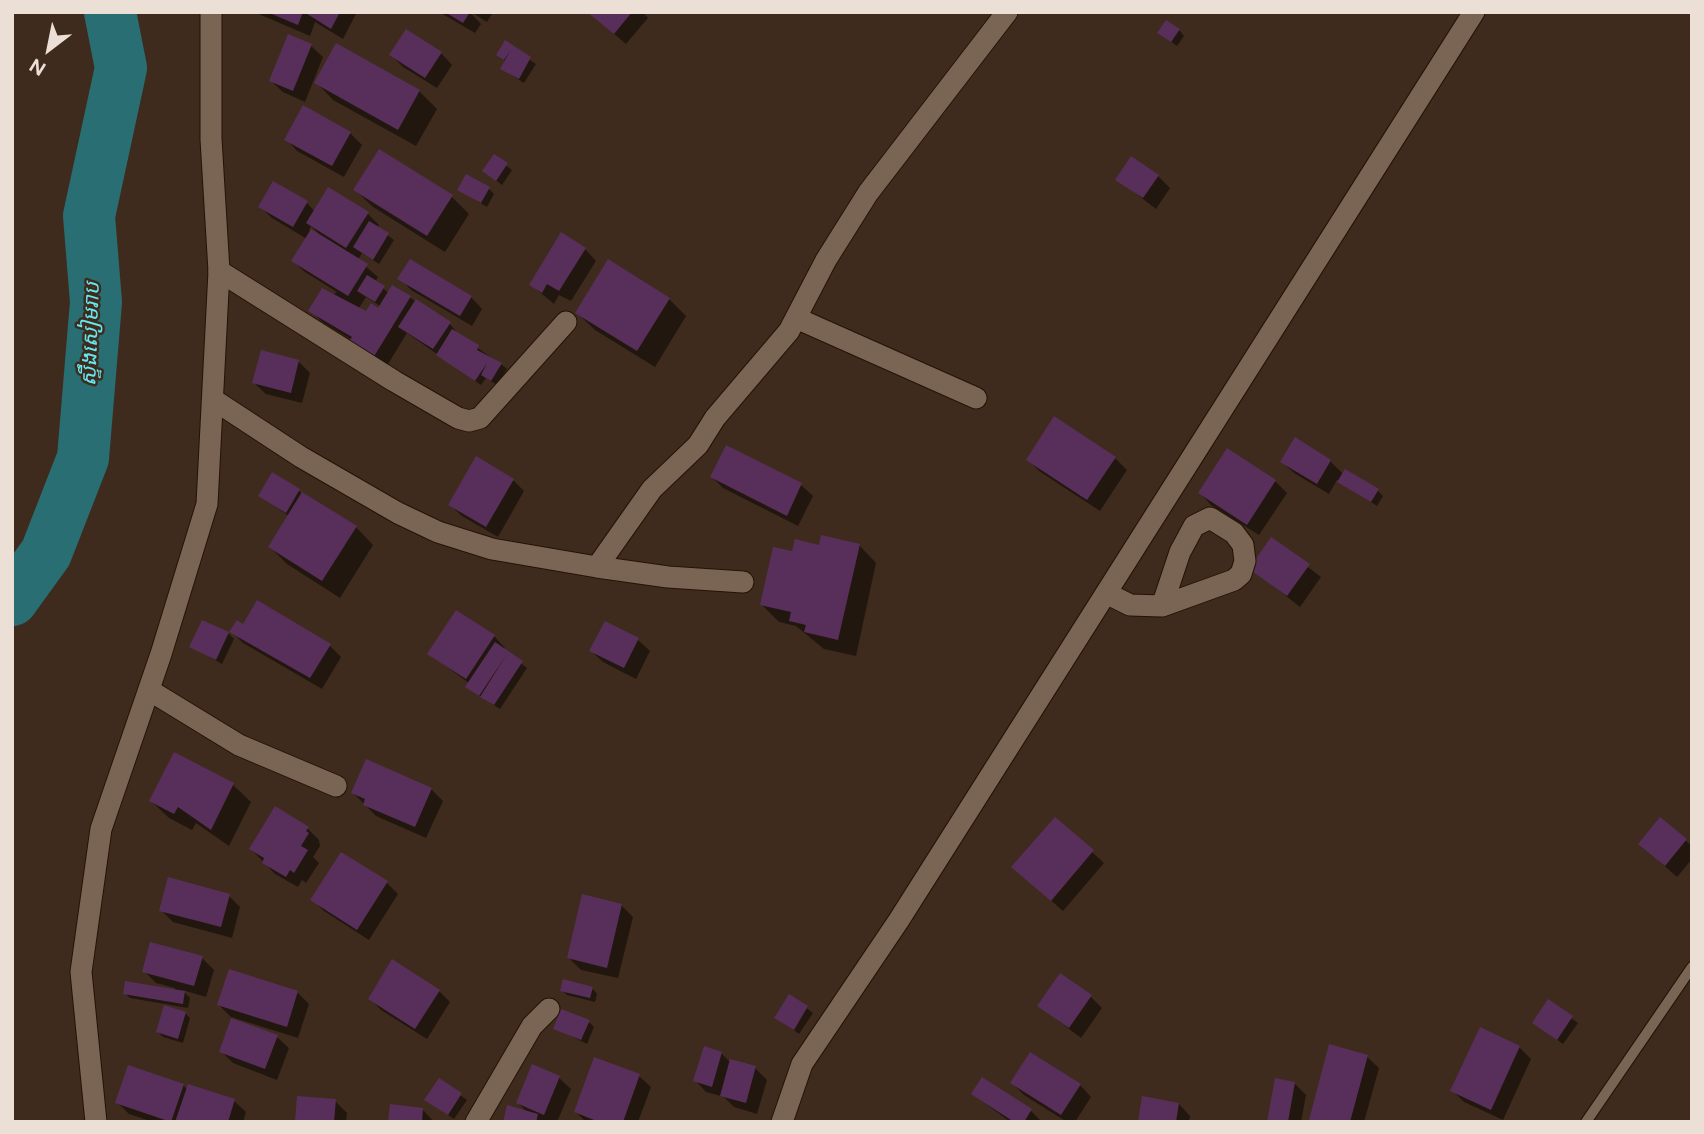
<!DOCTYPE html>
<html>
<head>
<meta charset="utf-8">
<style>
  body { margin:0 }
  #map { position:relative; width:1704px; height:1134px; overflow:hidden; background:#3e2b1d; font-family:Figtree,sans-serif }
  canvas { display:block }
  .frame { position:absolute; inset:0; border:14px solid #ebdfd6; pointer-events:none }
  .north { position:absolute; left:14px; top:14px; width:70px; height:70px; -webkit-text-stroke:5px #3e2b1d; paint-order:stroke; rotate:212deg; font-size:19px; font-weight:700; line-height:28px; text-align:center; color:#ebdfd6 }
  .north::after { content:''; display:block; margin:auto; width:24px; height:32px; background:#ebdfd6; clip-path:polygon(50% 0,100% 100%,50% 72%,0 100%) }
</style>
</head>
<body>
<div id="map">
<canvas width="1704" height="1134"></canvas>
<div class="frame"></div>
<div class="north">N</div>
</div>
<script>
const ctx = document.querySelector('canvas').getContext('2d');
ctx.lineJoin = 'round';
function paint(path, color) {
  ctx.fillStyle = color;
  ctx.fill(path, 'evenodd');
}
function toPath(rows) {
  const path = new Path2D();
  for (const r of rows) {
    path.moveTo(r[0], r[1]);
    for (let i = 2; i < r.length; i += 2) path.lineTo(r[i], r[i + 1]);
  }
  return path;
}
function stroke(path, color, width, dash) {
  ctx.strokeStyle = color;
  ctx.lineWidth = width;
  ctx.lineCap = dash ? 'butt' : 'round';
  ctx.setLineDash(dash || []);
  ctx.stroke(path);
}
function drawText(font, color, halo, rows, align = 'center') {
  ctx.font = font + ' Figtree,"Noto Sans Khmer",sans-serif';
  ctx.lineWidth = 5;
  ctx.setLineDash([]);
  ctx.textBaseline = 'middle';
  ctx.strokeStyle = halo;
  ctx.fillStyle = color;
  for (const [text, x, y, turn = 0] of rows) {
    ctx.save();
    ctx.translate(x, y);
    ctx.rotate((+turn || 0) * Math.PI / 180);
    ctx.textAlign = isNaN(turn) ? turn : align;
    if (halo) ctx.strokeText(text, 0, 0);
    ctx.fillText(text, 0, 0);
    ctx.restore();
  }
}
paint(toPath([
  [254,12,357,12,343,39,315,22,310,36],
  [439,12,470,12,481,24,475,33],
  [471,12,493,12,487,22],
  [588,12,643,12,648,18,626,44],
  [1179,30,1184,36,1177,46,1159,33],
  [289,36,311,46,323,57,305,102,283,92,271,81],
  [505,43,536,64,524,83,502,69,506,62,498,55],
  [336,45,419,91,437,109,416,146,333,100,316,82],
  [441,53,452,65,437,88,403,67,391,55],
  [350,133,362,145,344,177,297,151,286,139],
  [494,156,512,170,502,185,484,171],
  [1158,176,1170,188,1156,209,1117,179],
  [489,189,494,194,487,207,459,190],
  [355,190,451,196,469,214,445,252,373,207],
  [307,203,315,212,368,214,379,225,377,228,394,240,379,264,362,253,358,260,378,277,375,282,389,293,409,297,449,323,460,336,501,364,507,369,497,385,486,378,481,385,407,333,382,374,352,340,322,322,311,310,337,292,305,272,293,261,307,239,272,218,260,207],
  [311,226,321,236,320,237,309,230],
  [366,297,380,306,388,316,367,313,359,308],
  [585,249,596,261,571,301,559,295,554,304,531,285],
  [400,278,471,297,482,309,472,326,411,290],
  [669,299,686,316,655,367,595,330,577,313],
  [299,362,310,373,302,403,266,394,254,383],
  [727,447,801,485,813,496,798,526,723,488,712,477],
  [1115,458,1127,470,1100,511,1039,471,1028,459],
  [1330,461,1344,475,1377,490,1383,496,1377,506,1337,480,1329,494,1294,473,1282,462],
  [273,475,356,527,373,545,340,598,287,564,270,547,289,516,260,496],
  [513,480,524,491,498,537,462,516,450,505],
  [1275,481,1287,493,1259,535,1211,505,1200,493],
  [1271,539,1321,577,1300,607,1251,568],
  [859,545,876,563,856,656,824,649,796,626,779,622,762,605,794,553,820,547],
  [605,623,638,640,650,651,636,679,603,662,591,651],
  [244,626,329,645,341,657,322,689,243,643,232,632],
  [228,633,234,639,222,664,192,647],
  [494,636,505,648,503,650,527,668,500,709,473,692,467,687,470,684,430,654],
  [174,755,233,785,251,802,229,846,196,823,192,830,169,818,151,801],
  [431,789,443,801,426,838,376,816,353,793],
  [1055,819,1104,863,1063,911,1013,867],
  [1660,819,1692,846,1692,859,1677,877,1640,844],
  [307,828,319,840,320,846,313,857,319,863,306,883,302,880,298,887,275,874,251,849],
  [387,883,398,894,369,940,324,911,313,900],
  [229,896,240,907,232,938,173,922,161,910],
  [621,905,633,917,618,978,581,970,569,958],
  [202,958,214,970,206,997,182,990,190,998,188,1008,130,998,125,993,175,991,175,988,156,983,144,971],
  [592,988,597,994,595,1002,567,995,562,990],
  [439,991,450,1002,427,1039,381,1010,370,998],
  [297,992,309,1004,298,1038,231,1017,219,1005],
  [790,996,813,1013,799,1034,776,1017],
  [1091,997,1102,1008,1081,1038,1039,1006],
  [1548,1002,1578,1023,1563,1044,1534,1023],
  [185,1013,190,1018,183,1043,163,1037,158,1032],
  [589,1022,594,1027,587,1044,555,1028],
  [277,1037,289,1048,277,1080,233,1063,221,1051],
  [1519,1047,1531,1059,1503,1120,1464,1102,1453,1091],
  [721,1053,731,1063,755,1068,767,1080,757,1114,734,1107,724,1097,706,1092,695,1080],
  [1367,1057,1379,1068,1364,1122,1313,1122,1311,1119],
  [639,1076,651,1087,638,1122,586,1122,576,1112],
  [559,1078,571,1089,557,1122,504,1122,528,1113,518,1103],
  [439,1080,467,1100,454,1119,426,1100],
  [1012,1083,1080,1085,1091,1097,1075,1122,1067,1122,1024,1095],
  [1295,1084,1306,1095,1301,1122,1269,1122],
  [183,1085,188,1090,234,1101,246,1112,243,1122,153,1122,129,1114,117,1102],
  [973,1094,1031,1111,1042,1122,1010,1122],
  [335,1101,347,1113,346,1122,297,1122],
  [1179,1104,1190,1116,1189,1122,1140,1122],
  [423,1110,434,1122,390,1122]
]), '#0007');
stroke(toPath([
  [12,600,46,553,83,458,96,302,89,216,121,68,110,12]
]), '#296e73', 52);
paint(toPath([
  [267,12,303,12,298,25],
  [304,12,340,12,331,29],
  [445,12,470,12,463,23],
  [587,12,632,12,614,34],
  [1166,20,1180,29,1171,42,1157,33],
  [406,29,442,52,425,78,389,55],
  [288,34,312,44,293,91,269,81],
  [505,40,531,57,519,79,500,69,510,51,504,60,496,55],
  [336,43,420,90,398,130,314,83],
  [303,105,351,132,332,166,284,140],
  [379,149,453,195,427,236,353,190],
  [494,154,508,163,496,181,482,171],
  [1131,156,1159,175,1143,198,1115,180],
  [466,174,490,187,481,203,457,190],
  [273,181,308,201,293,227,258,207],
  [328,187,369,212,346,248,306,223],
  [369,221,389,233,373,260,353,247],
  [311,229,368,264,348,296,291,261],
  [561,232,586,248,559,291,547,284,542,293,529,285],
  [410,259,472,296,460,316,397,279],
  [608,259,670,298,637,351,575,313],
  [367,275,385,286,375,302,357,291],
  [392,285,411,296,370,363,345,348,352,337,308,311,322,288,366,311,371,303,378,308],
  [416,299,451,322,433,349,398,327],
  [452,329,479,345,477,350,502,363,491,381,481,375,487,363,475,381,436,355],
  [261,350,299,360,291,393,252,383],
  [1054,416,1116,457,1087,500,1026,460],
  [1295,437,1331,460,1317,484,1280,462],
  [726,445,802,483,787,516,710,477],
  [1227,448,1276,480,1247,525,1198,493],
  [476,456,514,479,486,527,448,505],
  [1345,469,1379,489,1371,502,1337,482],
  [272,472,300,489,286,513,258,496],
  [302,492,357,526,322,581,268,547],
  [821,535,860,544,838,640,804,632,806,625,789,621,791,612,760,605,773,547,792,551,795,539,819,545],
  [1271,537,1310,564,1287,596,1249,569],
  [257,600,331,644,310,678,229,632,237,620,243,624],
  [456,610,495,635,466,679,427,654],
  [202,620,229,632,216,660,189,647],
  [605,621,639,638,624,668,589,651],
  [495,642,523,661,494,705,480,697,507,654,479,696,465,687],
  [174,752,234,783,211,830,178,807,174,814,149,801],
  [366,759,432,788,415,827,363,805,365,799,351,793],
  [275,806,309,827,306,831,309,833,301,846,308,850,294,873,290,870,286,877,262,863,264,858,249,849],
  [1055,817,1094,850,1051,901,1011,867],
  [1660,817,1687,839,1665,866,1638,844],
  [341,852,388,881,357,930,310,900],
  [168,877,230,894,221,927,159,911],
  [582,894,622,904,607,968,567,958],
  [150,942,203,956,194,986,142,972],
  [392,959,440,990,415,1029,368,999],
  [229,969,298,991,287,1027,217,1005],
  [1060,973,1092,995,1069,1028,1037,1006],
  [563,979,593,987,590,998,560,991],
  [125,981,185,991,183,1004,123,994],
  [789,994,808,1006,794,1030,774,1018],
  [1548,999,1573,1016,1557,1040,1532,1023],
  [164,1005,186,1012,178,1039,156,1032],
  [561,1009,590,1020,581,1040,553,1029],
  [231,1018,278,1035,265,1069,219,1052],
  [1480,1027,1520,1046,1491,1110,1450,1091],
  [1329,1044,1368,1055,1350,1122,1309,1120],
  [704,1046,722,1052,712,1087,693,1081],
  [1030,1052,1081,1084,1061,1115,1010,1083],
  [594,1057,640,1074,623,1122,599,1122,574,1112],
  [730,1059,756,1066,746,1103,720,1096],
  [532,1064,560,1076,544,1115,516,1103],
  [128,1065,184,1084,171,1122,115,1103],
  [982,1077,1032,1109,1024,1122,1014,1122,971,1094],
  [439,1078,462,1093,448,1115,424,1100],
  [1275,1078,1295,1082,1288,1122,1267,1122],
  [188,1084,235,1099,228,1122,175,1122],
  [297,1096,336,1099,334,1122,295,1122],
  [1142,1096,1179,1103,1176,1122,1138,1122],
  [390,1104,423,1108,422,1122,388,1122],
  [507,1105,538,1114,536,1122,503,1122]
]), '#582f5a');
const lane = toPath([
  [1586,1122,1692,967]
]);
const street = toPath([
  [219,271,394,381,458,418,469,421,480,418,566,322],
  [796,318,976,398],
  [214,400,301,457,398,513,438,532,492,549,597,567,652,489,698,445,715,418,789,331,826,260,868,193,1007,12],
  [597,567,668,577,743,582],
  [1106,593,1130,605,1162,606,1234,580,1241,574,1245,561,1243,545,1234,533,1210,518,1194,526,1180,552,1162,606],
  [149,690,239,745,336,786],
  [476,1122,532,1026,549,1009],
  [782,1122,802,1064,899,920,1474,12]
]);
const secondary = toPath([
  [96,1122,81,972,101,829,161,654,207,504,219,271,211,139,211,12]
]);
stroke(lane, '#241306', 12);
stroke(street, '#241306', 23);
stroke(secondary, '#241306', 23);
stroke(lane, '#7a6555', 10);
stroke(street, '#7a6555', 21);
stroke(secondary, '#7a6555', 21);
drawText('italic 21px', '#64e8f0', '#3e2b1d', [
  ["ស្ទឹងសៀមរាប",91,334,-88]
]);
</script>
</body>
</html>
